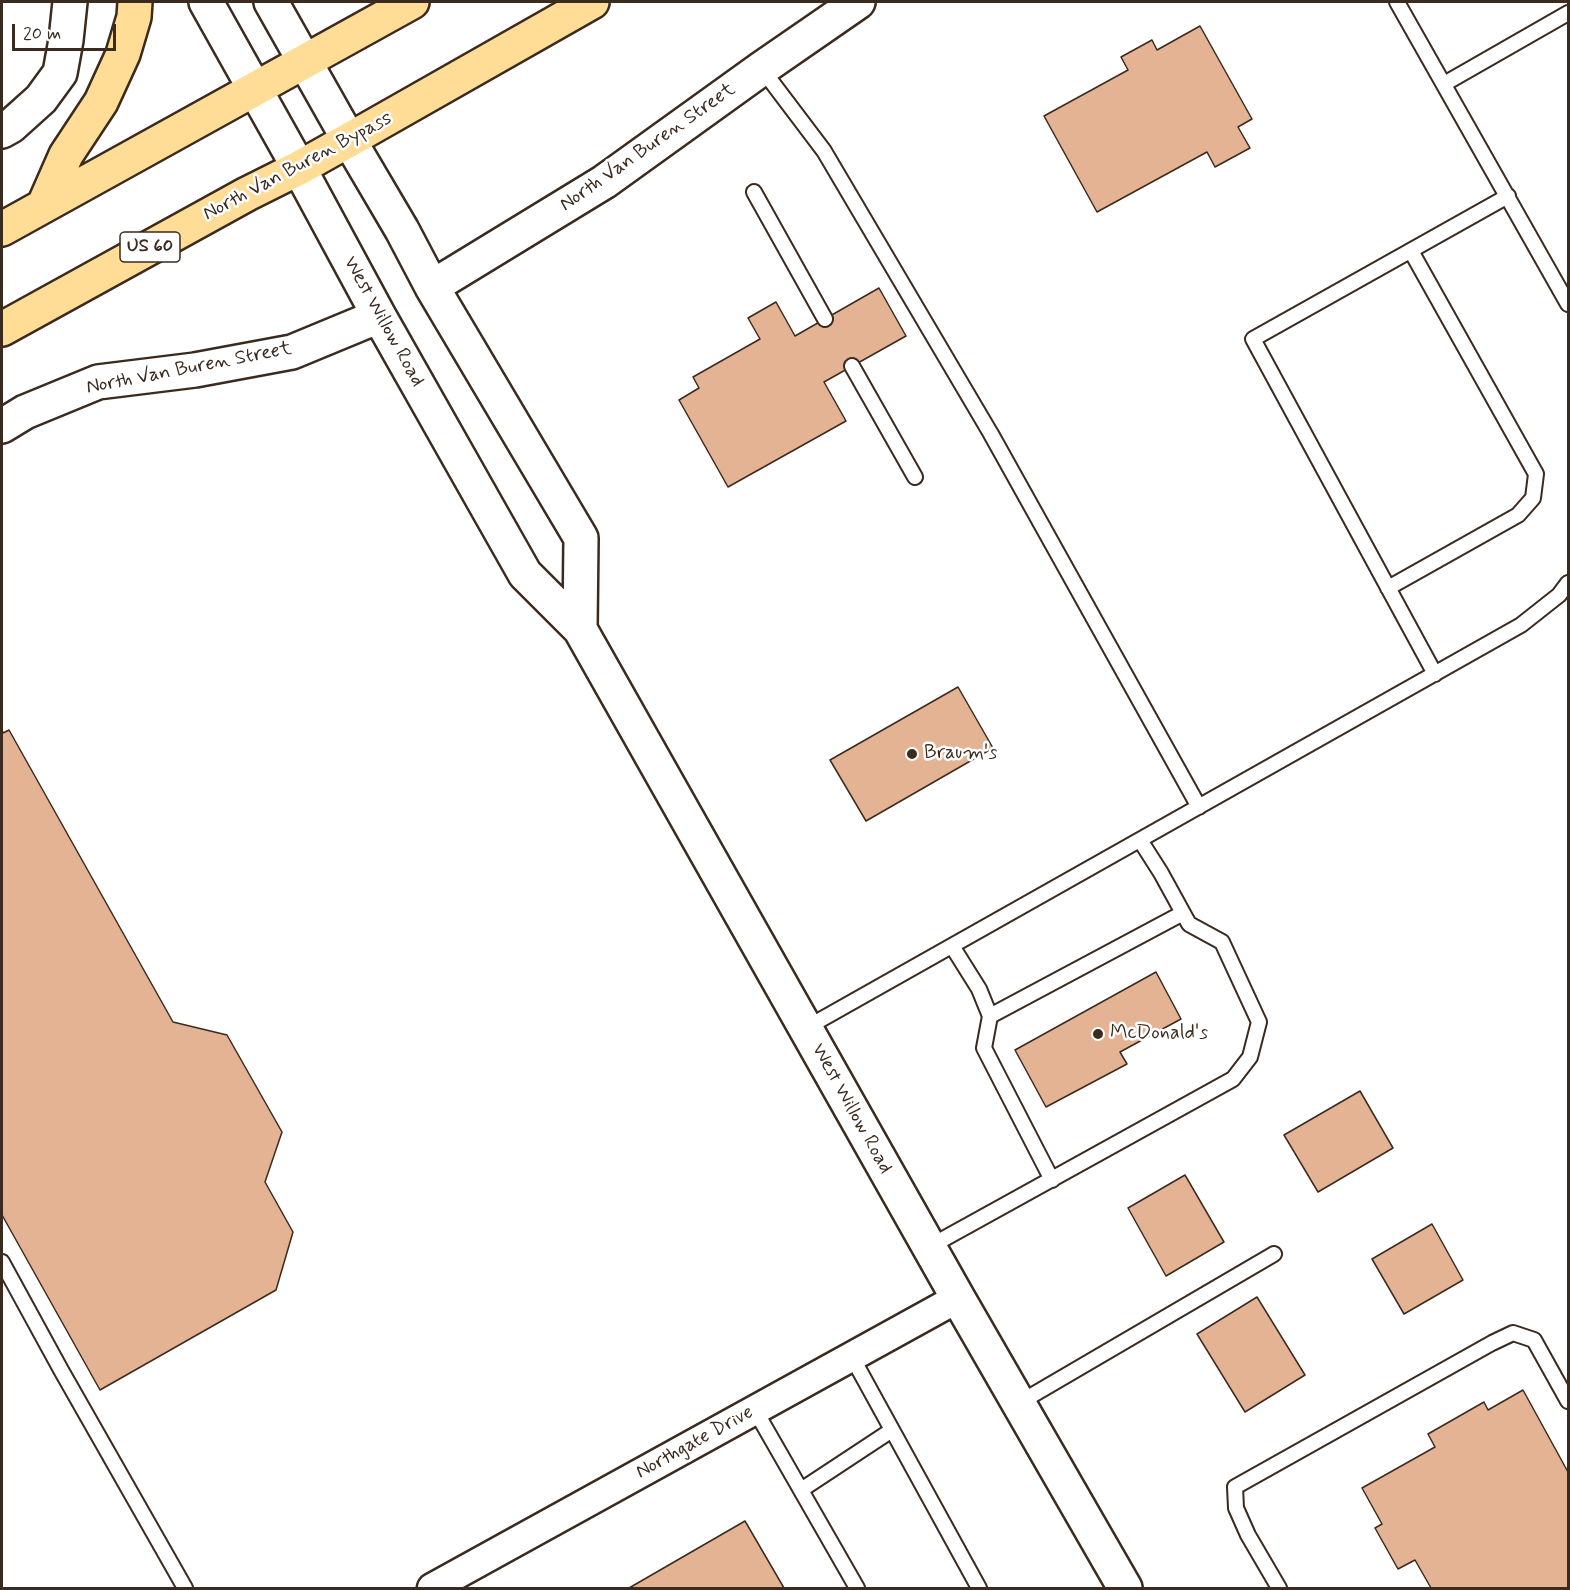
<!DOCTYPE html>
<html>
<head>
<meta charset="utf-8">
<style>
  body { margin:0 }
  #map { position:relative; width:1570px; height:1590px; overflow:hidden; background:#fff; font-family:Mynerve,sans-serif }
  canvas { display:block }
  .frame { position:absolute; inset:0; border:3px solid #3b2a1e; pointer-events:none }
  .scale { position:absolute; left:12px; top:24px; width:104px; height:27px; box-sizing:border-box; border:3px solid #3b2a1e; border-top:0; padding-left:8px; font-size:18px; line-height:21px; white-space:nowrap; color:#3b2a1e; -webkit-text-stroke:4px #fff; paint-order:stroke }
</style>
</head>
<body>
<div id="map">
<canvas width="1570" height="1590"></canvas>
<div class="frame"></div>
<div class="scale">20 m</div>
</div>
<script>
const ctx = document.querySelector('canvas').getContext('2d');
ctx.lineJoin = 'round';
function paint(path, color) {
  ctx.fillStyle = color;
  ctx.fill(path, 'evenodd');
}
function toPath(rows) {
  const path = new Path2D();
  for (const r of rows) {
    path.moveTo(r[0], r[1]);
    for (let i = 2; i < r.length; i += 2) path.lineTo(r[i], r[i + 1]);
  }
  return path;
}
function stroke(path, color, width, dash) {
  ctx.strokeStyle = color;
  ctx.lineWidth = width;
  ctx.lineCap = dash ? 'butt' : 'round';
  ctx.setLineDash(dash || []);
  ctx.stroke(path);
}
function drawText(font, color, halo, rows, align = 'center') {
  ctx.font = font + ' Mynerve,sans-serif';
  ctx.lineWidth = 5;
  ctx.setLineDash([]);
  ctx.textBaseline = 'middle';
  ctx.strokeStyle = halo;
  ctx.fillStyle = color;
  for (const [text, x, y, turn = 0] of rows) {
    ctx.save();
    ctx.translate(x, y);
    ctx.rotate((+turn || 0) * Math.PI / 180);
    ctx.textAlign = isNaN(turn) ? turn : align;
    if (halo) ctx.strokeText(text, 0, 0);
    ctx.fillText(text, 0, 0);
    ctx.restore();
  }
}
const building = toPath([
  [1200,26,1252,119,1238,127,1250,148,1215,167,1207,152,1097,212,1044,116,1128,70,1121,57,1152,40,1157,50,1200,26],
  [879,288,906,336,824,382,846,421,728,487,679,400,699,388,693,377,760,339,748,318,776,302,795,336,879,288],
  [958,687,993,748,866,821,830,760,958,687],
  [2,730,3,733,9,730,173,1022,227,1035,282,1132,265,1182,293,1232,276,1290,100,1390,2,1215,2,730],
  [1156,972,1181,1019,1120,1052,1127,1064,1046,1107,1015,1050,1156,972],
  [1360,1091,1393,1148,1318,1192,1284,1135,1360,1091],
  [1185,1175,1224,1242,1166,1276,1128,1208,1185,1175],
  [1432,1224,1463,1280,1404,1314,1372,1259,1432,1224],
  [1257,1297,1305,1375,1245,1412,1197,1334,1257,1297],
  [1523,1390,1568,1472,1568,1588,1431,1588,1415,1560,1398,1569,1375,1528,1382,1524,1362,1488,1435,1447,1428,1434,1484,1402,1488,1410,1523,1390],
  [745,1521,784,1588,629,1588,745,1521]
]);
paint(building, '#e3b394');
stroke(building, '#3b2a1e', 1.5);
const lane = toPath([
  [1397,2,1568,304],
  [762,69,824,151,991,434,1199,807],
  [1444,84,1568,13],
  [754,192,825,319],
  [852,366,915,477],
  [1388,588,1518,515,1533,498,1536,474,1411,251],
  [1435,674,1253,339,1508,196],
  [952,946,979,989,990,1016,984,1048,1052,1180],
  [990,1016,1183,913],
  [806,1028,1521,625,1559,595,1568,583],
  [929,1247,1233,1079,1250,1057,1259,1022,1222,942,1189,924,1161,873,1140,840],
  [2,1262,61,1370,185,1588],
  [852,1357,979,1588],
  [1019,1403,1274,1254],
  [755,1410,857,1588],
  [801,1490,892,1430],
  [1279,1588,1248,1535,1236,1508,1235,1487,1492,1343,1513,1333,1534,1340,1568,1401]
]);
const street = toPath([
  [432,1588,958,1298]
]);
const secondary = toPath([
  [206,2,299,168,379,316,525,574,580,629,958,1298,1125,1588],
  [271,2,349,140,402,230,432,287,581,538,580,629],
  [2,131,11,126,41,99,60,73,66,40,70,2],
  [432,287,604,182,761,69,858,2],
  [2,426,25,412,98,382,195,370,292,352,379,316]
]);
const primary = toPath([
  [44,205,66,155,101,102,123,54,134,17,135,2],
  [2,229,412,2],
  [2,329,247,194,299,168,349,140,592,2]
]);
stroke(lane, '#3b2a1e', 18);
stroke(street, '#3b2a1e', 33);
stroke(secondary, '#3b2a1e', 38);
stroke(primary, '#3b2a1e', 38);
stroke(lane, '#fff', 14);
stroke(street, '#fff', 28);
stroke(secondary, '#fff', 33);
stroke(primary, '#ffdd96', 33);
for (const [x, y, r, color] of [
  [912,754,6,"#3b2a1e"],
  [1098,1034,6,"#3b2a1e"]
]) {
  const dot = new Path2D();
  dot.arc(x, y, r, 0, 2 * Math.PI);
  ctx.fillStyle = color;
  ctx.fill(dot);
  stroke(dot, '#fff', 2);
}
for (const [x, y, w] of [
  [150,247,60]
]) {
  const box = new Path2D();
  box.roundRect(x - w / 2, y - 15, w, 30, 4.5);
  ctx.fillStyle = '#fff';
  ctx.fill(box);
  stroke(box, '#3b2a1e', 1.5);
}
drawText('bold 18px', '#3b2a1e', null, [
  ["US 60",150,247]
]);
drawText('20px', '#3b2a1e', '#fff', [
  ["North Van Buren Street",648,148,-35],
  ["North Van Buren Bypass",298,167,-28],
  ["West Willow Road",383,322,61],
  ["North Van Buren Street",189,369,-11],
  ["West Willow Road",851,1109,61],
  ["Northgate Drive",695,1443,-29]
]);
drawText('20px', '#3b2a1e', '#fff', [
  ["Braum's",924,754],
  ["McDonald's",1110,1034]
], 'left');
</script>
</body>
</html>
